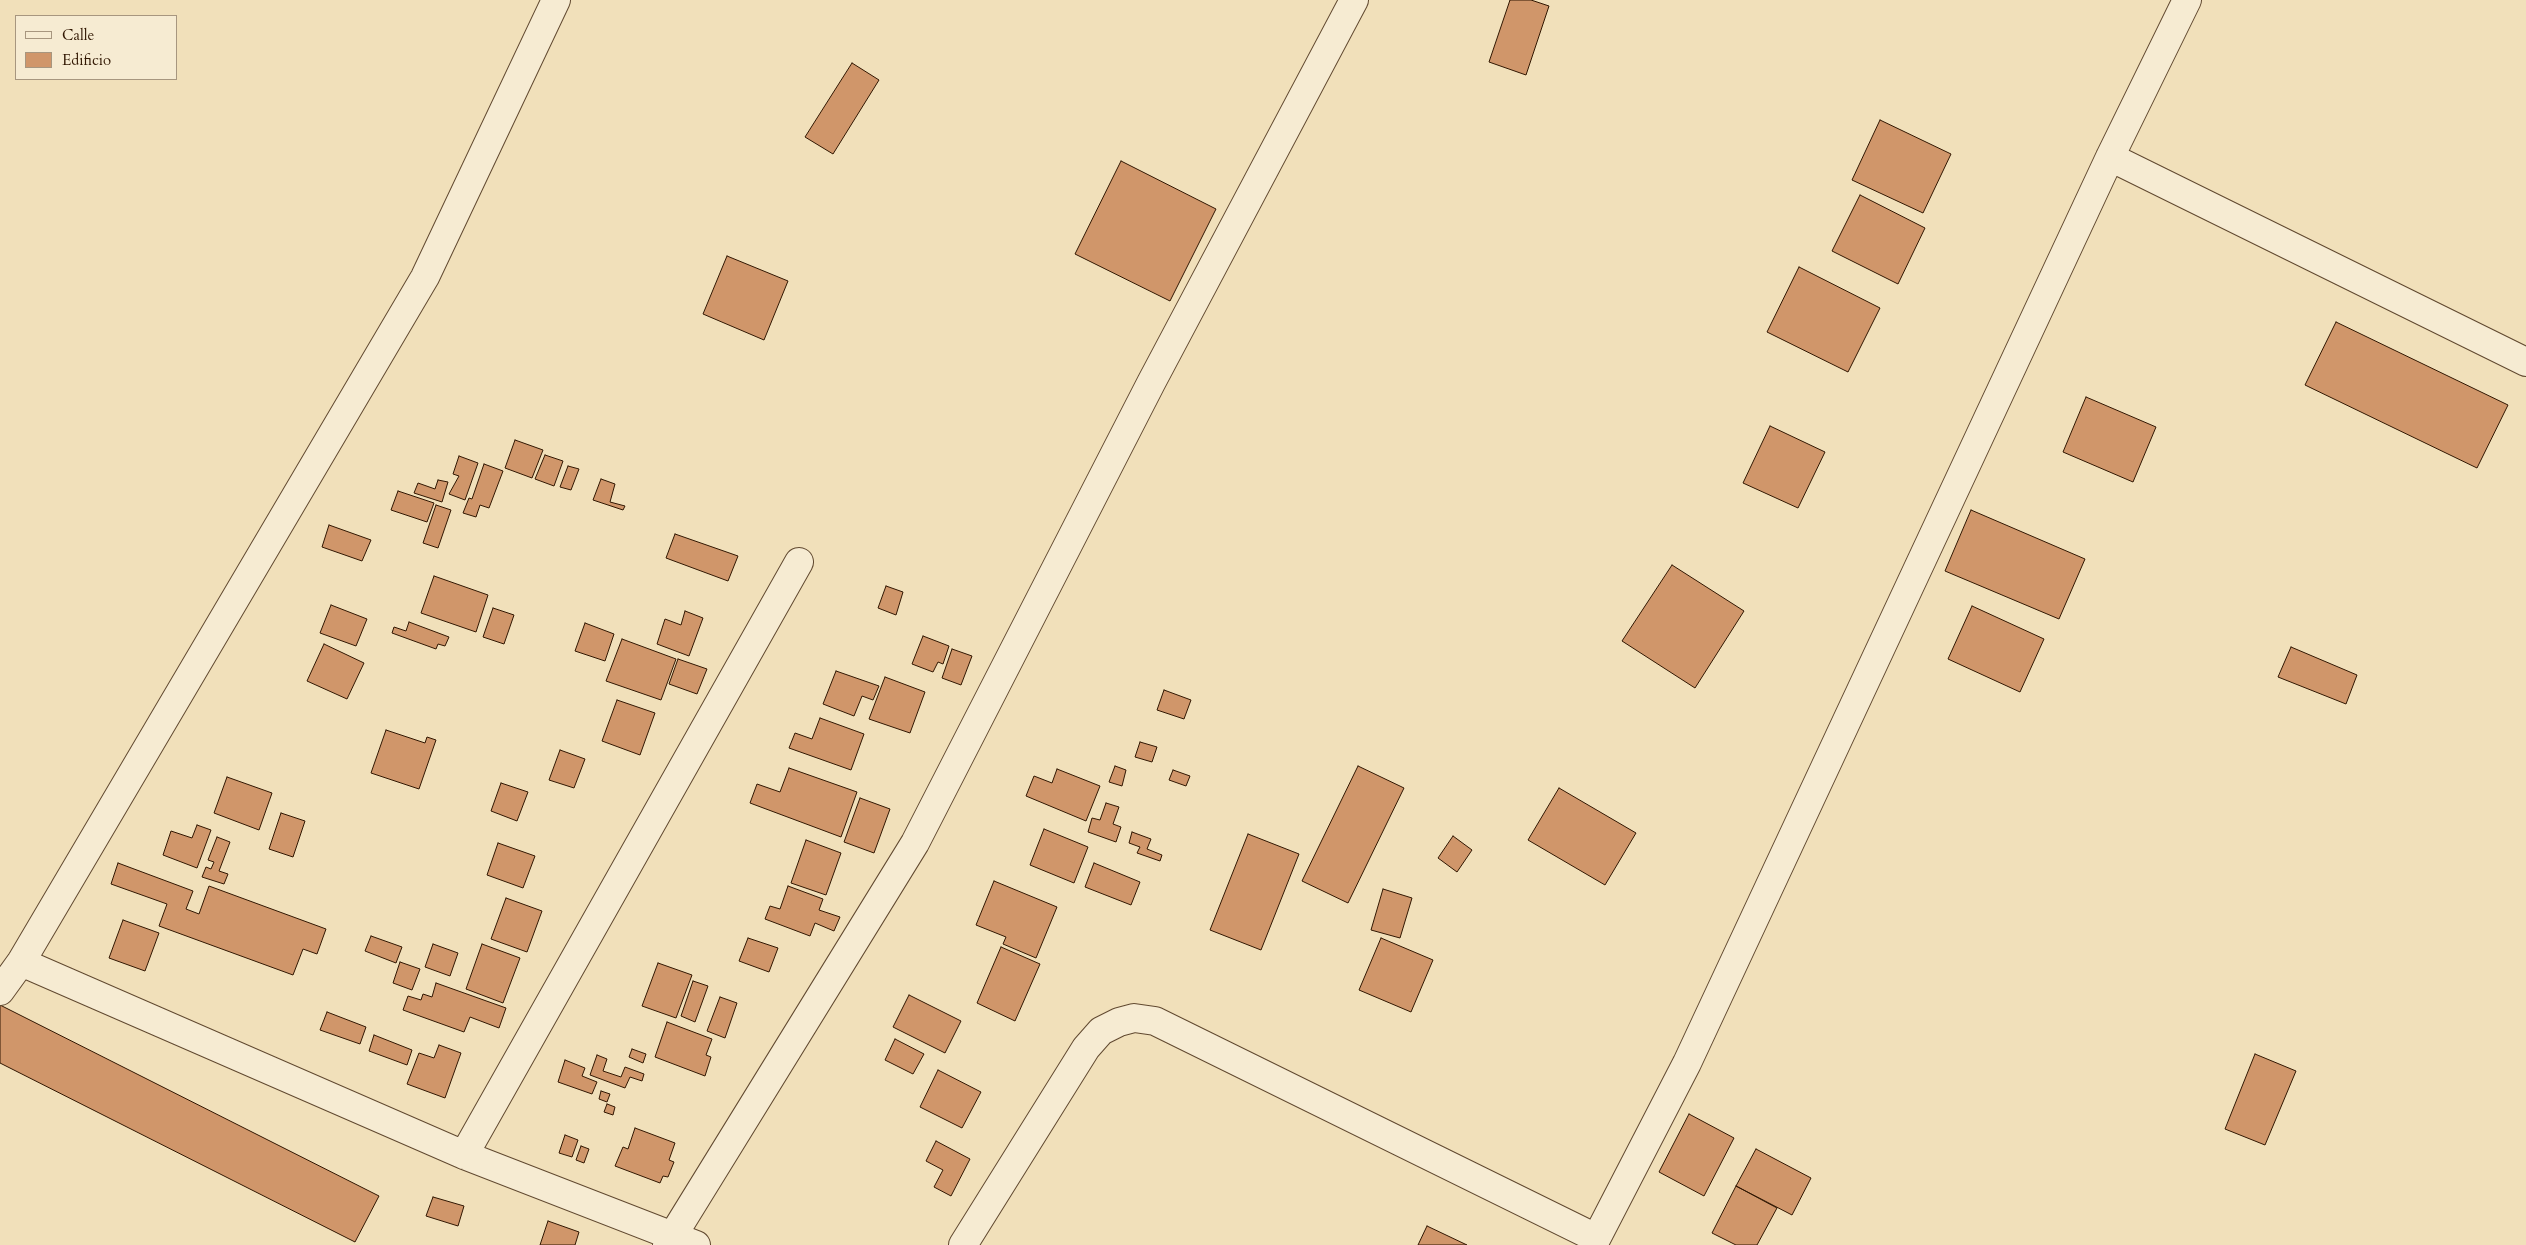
<!DOCTYPE html>
<html>
<head>
<meta charset="utf-8">
<style>
  body { margin:0 }
  #map { position:relative; width:2526px; height:1245px; overflow:hidden; background:#f1e0ba; font-family:Cardo,serif }
  canvas { display:block }
  .legend { position:absolute; left:15px; top:15px; width:162px; height:65px; box-sizing:border-box; background:#f6ebd2; border:1px solid #a7967f; margin:0; padding:6px 9px; list-style:none; font-size:15px; color:#311702 }
  .legend li { display:flex; align-items:center; gap:10px; height:25px }
  .legend b { width:25px; border:1px solid #a7967f }
</style>
</head>
<body>
<div id="map">
<canvas width="2526" height="1245"></canvas>
<ul class="legend">
<li><b style="height:6px;background:#f6ebd2"></b>Calle</li>
<li><b style="height:14px;background:#d0966a"></b>Edificio</li>
</ul>
</div>
<script>
const ctx = document.querySelector('canvas').getContext('2d');
ctx.lineJoin = 'round';
function paint(path, color) {
  ctx.fillStyle = color;
  ctx.fill(path, 'evenodd');
}
function toPath(rows) {
  const path = new Path2D();
  for (const r of rows) {
    path.moveTo(r[0], r[1]);
    for (let i = 2; i < r.length; i += 2) path.lineTo(r[i], r[i + 1]);
  }
  return path;
}
function stroke(path, color, width, dash) {
  ctx.strokeStyle = color;
  ctx.lineWidth = width;
  ctx.lineCap = dash ? 'butt' : 'round';
  ctx.setLineDash(dash || []);
  ctx.stroke(path);
}
const building = toPath([
  [1510,0,1531,0,1549,6,1526,75,1489,62,1510,0],
  [852,63,879,80,833,154,805,137,852,63],
  [1880,120,1951,154,1923,213,1852,180,1880,120],
  [1121,161,1216,209,1170,301,1075,254,1121,161],
  [1860,195,1925,228,1898,284,1832,251,1860,195],
  [727,256,788,281,764,340,703,314,727,256],
  [1799,267,1880,308,1848,372,1767,332,1799,267],
  [2336,322,2508,405,2477,468,2305,385,2336,322],
  [2086,397,2156,427,2133,482,2063,452,2086,397],
  [1770,426,1825,452,1798,508,1743,483,1770,426],
  [515,440,543,450,532,478,505,468,515,440],
  [545,455,563,461,554,486,535,479,545,455],
  [459,456,478,463,465,500,449,494,459,476,453,474,459,456],
  [484,464,503,471,489,508,480,505,476,517,463,513,469,498,472,499,484,464],
  [568,466,579,469,571,490,560,487,568,466],
  [601,479,615,484,610,502,625,506,623,510,593,500,601,479],
  [438,480,448,482,442,502,414,493,418,483,435,489,438,480],
  [398,491,434,503,427,522,391,510,398,491],
  [436,505,451,510,438,548,423,543,436,505],
  [1971,510,2085,559,2059,619,1945,571,1971,510],
  [329,525,371,540,362,561,322,547,329,525],
  [675,534,738,556,728,581,666,558,675,534],
  [1672,565,1744,611,1695,688,1622,641,1672,565],
  [434,576,488,595,476,632,421,613,434,576],
  [886,586,903,592,896,615,878,608,886,586],
  [331,605,367,619,356,646,320,633,331,605],
  [1972,606,2044,639,2020,692,1948,659,1972,606],
  [493,608,514,615,504,644,483,637,493,608],
  [685,611,703,618,689,656,657,644,665,619,681,625,685,611],
  [409,622,449,637,445,646,438,644,436,649,392,633,394,627,406,631,409,622],
  [585,623,614,634,605,661,575,651,585,623],
  [923,636,949,646,943,664,938,662,933,672,912,664,923,636],
  [622,639,676,659,661,700,606,681,622,639],
  [324,644,364,663,347,699,307,681,324,644],
  [2291,647,2357,675,2346,704,2278,677,2291,647],
  [952,649,972,656,961,685,942,678,952,649],
  [678,659,707,669,697,694,669,684,678,659],
  [836,671,879,686,873,700,862,696,854,716,823,704,836,671],
  [885,677,925,692,910,733,869,719,885,677],
  [1164,690,1191,700,1184,719,1157,710,1164,690],
  [617,700,655,713,640,755,602,741,617,700],
  [820,718,864,734,851,770,789,748,795,733,812,739,820,718],
  [386,730,425,743,427,737,436,740,419,789,371,773,386,730],
  [1140,742,1157,747,1152,762,1135,757,1140,742],
  [560,750,585,759,574,788,549,780,560,750],
  [1115,766,1126,770,1122,786,1109,782,1115,766],
  [1358,766,1404,788,1348,903,1302,881,1358,766],
  [789,768,857,792,841,837,750,803,757,784,780,792,789,768],
  [1057,769,1100,786,1086,821,1026,796,1034,776,1052,783,1057,769],
  [1173,770,1190,776,1186,786,1169,780,1173,770],
  [227,777,272,793,259,830,214,813,227,777],
  [501,783,528,792,517,821,491,811,501,783],
  [1559,788,1636,833,1605,885,1528,840,1559,788],
  [860,798,890,809,874,853,844,842,860,798],
  [1106,803,1119,807,1113,824,1121,827,1116,842,1088,832,1092,818,1100,820,1106,803],
  [281,813,305,821,293,857,269,849,281,813],
  [197,825,211,830,197,868,163,855,171,831,192,838,197,825],
  [1044,829,1088,847,1074,883,1030,865,1044,829],
  [1132,832,1151,839,1147,849,1162,855,1160,861,1137,853,1140,847,1129,843,1132,832],
  [1248,834,1299,854,1261,950,1210,930,1248,834],
  [1453,836,1472,850,1457,872,1438,858,1453,836],
  [217,837,230,842,219,871,228,874,224,884,202,877,206,867,211,869,214,862,208,860,217,837],
  [806,840,841,853,826,895,791,883,806,840],
  [498,843,535,856,523,888,487,875,498,843],
  [118,863,193,891,186,909,199,914,209,886,326,929,317,954,303,949,293,975,159,926,167,904,111,884,118,863],
  [1094,863,1140,882,1131,905,1085,887,1094,863],
  [994,881,1057,907,1036,958,1003,944,1006,937,976,925,994,881],
  [788,886,823,899,819,910,840,917,834,931,815,923,810,936,765,919,770,906,780,909,788,886],
  [1383,889,1412,898,1400,938,1371,930,1383,889],
  [506,898,542,911,527,952,491,939,506,898],
  [123,920,159,933,145,971,109,958,123,920],
  [371,936,402,947,396,963,365,951,371,936],
  [748,938,778,948,769,972,739,961,748,938],
  [1381,938,1433,960,1411,1012,1359,990,1381,938],
  [433,944,458,953,450,976,425,967,433,944],
  [482,944,520,958,503,1003,466,989,482,944],
  [1001,947,1040,964,1015,1021,977,1003,1001,947],
  [400,962,420,969,412,990,393,983,400,962],
  [658,963,692,975,676,1018,642,1006,658,963],
  [693,981,708,986,695,1022,681,1016,693,981],
  [436,983,506,1008,499,1028,470,1017,464,1032,403,1010,408,996,421,1000,423,994,432,997,436,983],
  [909,995,961,1021,945,1053,893,1027,909,995],
  [720,997,737,1003,725,1038,707,1031,720,997],
  [0,1005,379,1196,355,1242,0,1063,0,1005],
  [327,1012,366,1027,360,1044,320,1030,327,1012],
  [667,1022,712,1039,706,1055,711,1057,705,1076,655,1057,667,1022],
  [374,1035,412,1050,407,1065,369,1051,374,1035],
  [895,1039,924,1054,913,1074,885,1060,895,1039],
  [439,1045,461,1053,445,1098,407,1084,419,1053,434,1058,439,1045],
  [632,1049,646,1054,643,1063,629,1057,632,1049],
  [2255,1054,2296,1071,2265,1145,2225,1129,2255,1054],
  [597,1055,607,1059,603,1071,621,1077,625,1067,644,1074,642,1081,630,1077,625,1088,590,1075,597,1055],
  [565,1060,585,1068,582,1076,597,1082,592,1094,558,1082,565,1060],
  [938,1070,981,1092,962,1128,920,1107,938,1070],
  [601,1091,610,1094,607,1102,599,1099,601,1091],
  [607,1104,615,1107,613,1115,604,1112,607,1104],
  [1689,1114,1734,1138,1704,1196,1659,1172,1689,1114],
  [635,1128,675,1143,669,1160,674,1162,668,1177,663,1176,660,1183,615,1166,623,1147,628,1149,635,1128],
  [565,1135,578,1140,572,1157,559,1153,565,1135],
  [936,1141,970,1159,951,1196,934,1187,943,1170,926,1161,936,1141],
  [581,1146,589,1149,584,1163,576,1160,581,1146],
  [1756,1149,1811,1178,1792,1215,1736,1186,1756,1149],
  [1736,1186,1777,1208,1757,1245,1736,1245,1712,1233,1736,1186],
  [433,1197,464,1206,458,1226,426,1216,433,1197],
  [548,1221,579,1232,575,1245,540,1245,548,1221],
  [1427,1226,1467,1245,1418,1245,1427,1226]
]);
paint(building, '#d0966a');
stroke(building, '#311702', 1);
const minor = toPath([
  [2110,157,2526,362],
  [21,962,464,1155,696,1245],
  [0,991,21,962,425,277,556,0],
  [464,1155,799,562],
  [667,1245,915,843,1151,383,1354,0],
  [963,1245,1086,1048,1101,1031,1119,1022,1134,1018,1155,1021,1596,1238],
  [1593,1245,1687,1063,2110,157,2187,0]
]);
stroke(minor, '#614930', 30);
stroke(minor, '#f6ebd2', 28);
</script>
</body>
</html>
